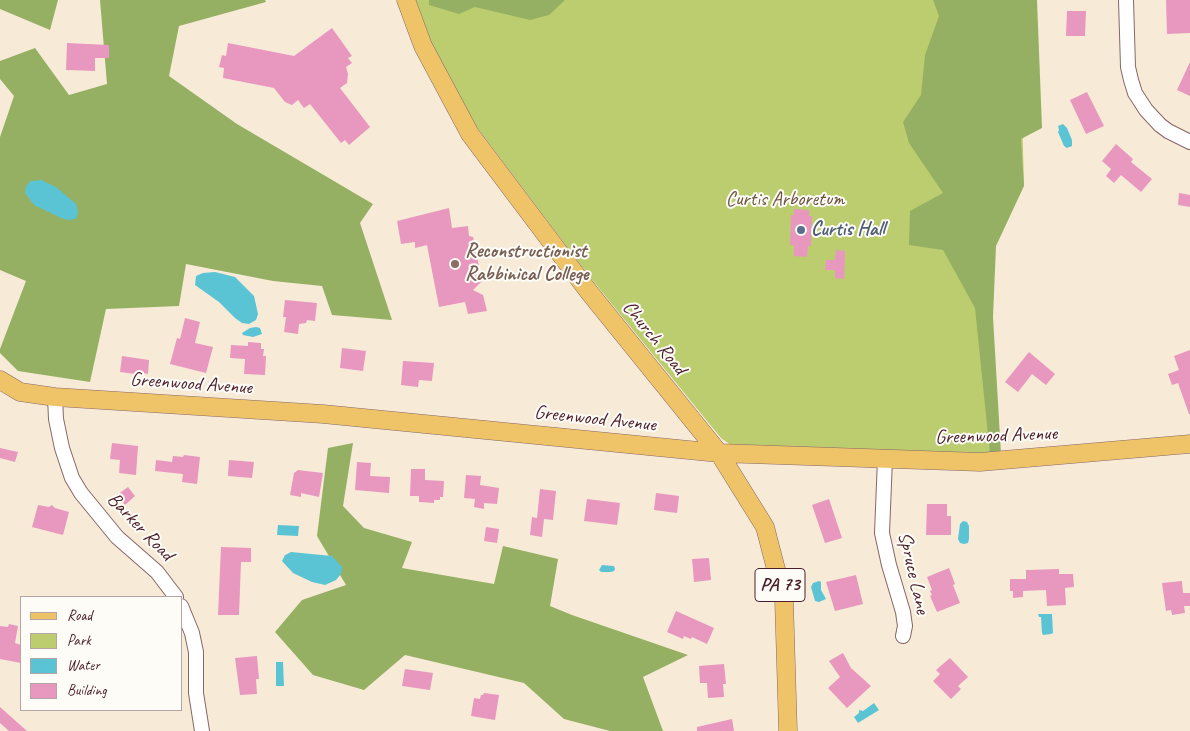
<!DOCTYPE html>
<html>
<head>
<meta charset="utf-8">
<style>
  body { margin:0 }
  #map { position:relative; width:1190px; height:731px; overflow:hidden; background:#f7ebd8; font-family:Caveat,sans-serif }
  canvas { display:block }
  .legend { position:absolute; left:20px; top:596px; width:162px; height:115px; box-sizing:border-box; background:#fdfcf7; border:1px solid #b5a4a5; margin:0; padding:6px 9px; list-style:none; font-size:15px; color:#4a1f2b }
  .legend li { display:flex; align-items:center; gap:10px; height:25px }
  .legend b { width:25px; border:1px solid #b5a4a5 }
</style>
</head>
<body>
<div id="map">
<canvas width="1190" height="731"></canvas>
<ul class="legend">
<li><b style="height:6px;background:#efc469"></b>Road</li>
<li><b style="height:14px;background:#bccd6f"></b>Park</li>
<li><b style="height:14px;background:#5ac4d5"></b>Water</li>
<li><b style="height:14px;background:#e897bf"></b>Building</li>
</ul>
</div>
<script>
const ctx = document.querySelector('canvas').getContext('2d');
ctx.lineJoin = 'round';
function paint(path, color) {
  ctx.fillStyle = color;
  ctx.fill(path, 'evenodd');
}
function toPath(rows) {
  const path = new Path2D();
  for (const r of rows) {
    path.moveTo(r[0], r[1]);
    for (let i = 2; i < r.length; i += 2) path.lineTo(r[i], r[i + 1]);
  }
  return path;
}
function stroke(path, color, width, dash) {
  ctx.strokeStyle = color;
  ctx.lineWidth = width;
  ctx.lineCap = dash ? 'butt' : 'round';
  ctx.setLineDash(dash || []);
  ctx.stroke(path);
}
function drawText(font, color, halo, rows, align = 'center') {
  ctx.font = font + ' Caveat,sans-serif';
  ctx.lineWidth = 4;
  ctx.setLineDash([]);
  ctx.textBaseline = 'middle';
  ctx.strokeStyle = halo;
  ctx.fillStyle = color;
  for (const [text, x, y, turn = 0] of rows) {
    ctx.save();
    ctx.translate(x, y);
    ctx.rotate((+turn || 0) * Math.PI / 180);
    ctx.textAlign = isNaN(turn) ? turn : align;
    if (halo) ctx.strokeText(text, 0, 0);
    ctx.fillText(text, 0, 0);
    ctx.restore();
  }
}
paint(toPath([
  [415,0,1019,0,1024,186,985,186,996,453,980,455,732,446,721,438,589,276,470,118,426,36]
]), '#bccd6f');
paint(toPath([
  [0,0,58,0,50,30,0,9],
  [100,0,265,0,266,2,179,26,169,76,237,124,373,204,360,223,392,320,332,315,322,286,273,281,186,264,179,306,106,309,90,382,18,371,0,353,0,349,26,281,0,270,0,137,14,96,0,79,0,61,35,48,69,95,107,84],
  [429,0,565,0,549,15,530,20,475,7,459,14,429,5],
  [933,0,1037,0,1042,128,1021,139,1024,186,996,246,993,317,1001,454,990,454,975,308,943,250,909,245,910,211,943,193,909,143,903,122,921,95,925,55,939,16],
  [353,443,343,506,364,528,412,542,402,568,494,584,503,546,558,559,550,606,572,615,688,655,643,677,663,731,610,731,564,719,524,683,405,655,364,690,313,675,275,632,302,600,346,585,317,536,328,448]
]), '#95b062');
paint(toPath([
  [1063,124,1067,128,1072,140,1072,146,1067,148,1064,146,1058,132,1059,130,1058,126],
  [41,180,56,187,76,204,78,212,76,219,68,220,61,218,34,205,25,193,26,186,31,181],
  [215,272,235,277,254,296,258,314,256,320,249,324,242,323,235,318,219,302,195,285,196,276,203,273],
  [256,327,260,328,262,334,253,337,243,335,242,333,250,328],
  [963,521,967,522,969,526,969,539,968,543,964,544,960,543,958,539,960,524],
  [278,525,299,526,298,536,277,535],
  [291,552,332,556,342,567,341,574,336,580,325,585,312,582,293,573,282,561,285,555],
  [602,565,614,566,615,569,614,571,611,572,601,572,599,570],
  [819,581,821,582,821,590,826,599,819,602,815,601,811,587,813,583],
  [1038,614,1052,614,1053,633,1051,634,1043,635,1042,633,1041,617,1039,617],
  [276,662,283,662,284,686,276,686],
  [874,703,879,710,858,723,854,717,859,713,859,710,863,711]
]), '#5ac4d5');
paint(toPath([
  [1166,0,1190,0,1190,33,1167,34],
  [1067,11,1086,11,1085,36,1066,36],
  [332,28,352,56,348,58,352,63,346,67,348,74,347,83,340,88,370,127,349,145,345,140,341,143,310,104,304,108,298,100,292,105,285,102,274,88,223,78,224,68,219,67,222,55,226,56,228,43,294,56],
  [67,43,109,45,109,58,95,58,95,71,66,70],
  [1190,62,1190,96,1177,90],
  [1087,92,1104,126,1086,134,1070,100],
  [1116,144,1133,159,1131,162,1152,179,1141,192,1121,175,1114,183,1106,176,1111,169,1102,161],
  [1179,193,1190,195,1190,207,1178,205],
  [449,208,452,228,468,226,469,236,473,237,482,281,473,290,483,295,487,311,468,314,465,302,439,307,427,245,415,248,415,242,401,244,397,221],
  [794,209,809,210,809,216,812,216,811,246,808,246,807,257,794,256,794,245,790,245,791,215,794,215],
  [836,250,845,251,844,279,835,278,835,270,825,270,826,260,835,260],
  [285,300,317,303,315,321,307,320,306,323,299,324,298,334,284,332,286,317,283,317],
  [185,318,200,322,195,343,213,347,206,373,170,364,177,338,180,339],
  [248,342,261,343,261,349,264,349,263,356,266,356,265,375,244,374,245,359,230,358,231,345,248,346],
  [342,348,366,351,363,371,340,368],
  [1190,350,1190,414,1189,414,1178,383,1172,385,1168,374,1179,370,1174,356],
  [1029,352,1055,374,1046,385,1032,374,1018,392,1005,382],
  [122,356,149,360,148,374,143,373,143,375,120,372],
  [403,361,434,363,432,381,419,380,418,387,401,385],
  [112,443,138,446,136,475,119,473,120,460,110,459],
  [0,448,18,452,15,462,0,458],
  [184,455,200,457,197,484,182,482,183,474,155,471,156,460,172,462,173,456,183,457],
  [229,460,254,462,252,478,228,476],
  [357,462,371,463,370,476,390,477,389,493,355,490],
  [411,469,425,469,425,480,444,481,443,497,440,497,440,500,434,500,434,503,419,502,419,496,410,496],
  [298,470,323,473,319,497,301,493,301,497,290,495,294,473],
  [466,475,481,476,480,485,499,488,497,504,484,503,484,509,474,507,475,499,464,498],
  [128,487,135,496,125,505,117,495],
  [540,489,556,491,553,520,544,519,542,537,530,535,532,517,537,518],
  [656,493,679,496,677,513,654,510],
  [587,499,620,503,617,525,584,521],
  [829,499,842,538,825,543,812,505],
  [927,504,947,504,947,516,951,516,951,535,926,535],
  [38,505,49,507,52,505,55,508,69,512,63,535,32,527],
  [486,527,499,529,497,543,484,541],
  [221,547,251,548,251,562,241,562,239,615,218,615],
  [709,558,711,580,694,582,692,559],
  [949,568,955,584,953,585,960,603,937,612,930,596,932,595,930,591,932,590,927,577],
  [1059,569,1059,574,1073,574,1074,587,1065,588,1066,605,1047,606,1046,590,1023,591,1023,597,1013,598,1013,591,1010,591,1010,579,1026,579,1026,570],
  [856,575,863,604,835,611,826,582],
  [1182,581,1183,593,1190,593,1190,606,1184,606,1185,613,1172,615,1171,610,1166,611,1162,583],
  [676,611,714,628,707,644,692,637,691,639,684,636,683,639,667,632],
  [9,624,18,626,15,643,21,645,21,663,0,659,0,626,8,627],
  [843,653,851,668,871,686,847,708,828,688,840,677,829,661],
  [257,656,259,679,256,679,257,694,240,695,235,658],
  [950,658,968,677,958,686,961,689,951,699,933,681,940,674,936,670],
  [724,664,726,684,723,684,724,697,708,698,707,683,700,683,699,666],
  [405,669,433,673,430,690,402,686],
  [484,693,499,695,495,720,471,716,474,698,480,699,481,695,483,695],
  [0,707,27,731,9,731,0,723],
  [732,719,734,731,697,731,697,727]
]), '#e897bf');
const minor = toPath([
  [1126,0,1128,67,1131,80,1135,93,1146,110,1160,125,1168,131,1190,142],
  [55,397,56,419,62,448,72,478,81,493,117,537,157,572,176,597],
  [885,459,882,533,889,565,903,612,905,626,903,636],
  [181,606,192,633,196,652,196,693,202,731]
]);
const major = toPath([
  [406,0,423,46,470,134,589,292,719,453,765,527,784,600,788,731],
  [0,380,20,392,55,397,323,414,719,453,980,462,1190,444]
]);
stroke(minor, '#876668', 16);
stroke(major, '#876668', 19);
stroke(minor, '#fff', 14);
stroke(major, '#efc469', 18);
for (const [x, y, r, color] of [
  [801,230,5,"#5c6f8a"],
  [455,264,5,"#8d6e63"]
]) {
  const dot = new Path2D();
  dot.arc(x, y, r, 0, 2 * Math.PI);
  ctx.fillStyle = color;
  ctx.fill(dot);
  stroke(dot, '#fdfcf7', 2);
}
for (const [x, y, w] of [
  [780,585,50]
]) {
  const box = new Path2D();
  box.roundRect(x - w / 2, y - 16.5, w, 33, 4);
  ctx.fillStyle = '#fdfcf7';
  ctx.fill(box);
  stroke(box, '#4a1f2b', 1);
}
drawText('bold 19px', '#4a1f2b', null, [
  ["PA 73",780,585]
]);
drawText('20px', '#6c533f', '#fdfcf7', [
  ["Curtis Arboretum",785,200]
]);
drawText('bold 20px', '#4e5e75', '#fdfcf7', [
  ["Curtis Hall",811,230]
], 'left');
drawText('bold 20px', '#785e54', '#fdfcf7', [
  ["Reconstructionist",465,252],
  ["Rabbinical College",465,275]
], 'left');
drawText('20px', '#4a1f2b', '#fdfcf7', [
  ["Church Road",654,338,51],
  ["Greenwood Avenue",191,384,4],
  ["Greenwood Avenue",595,419,6],
  ["Greenwood Avenue",996,436,-2],
  ["Barker Road",140,527,46],
  ["Spruce Lane",913,573,77]
]);
</script>
</body>
</html>
